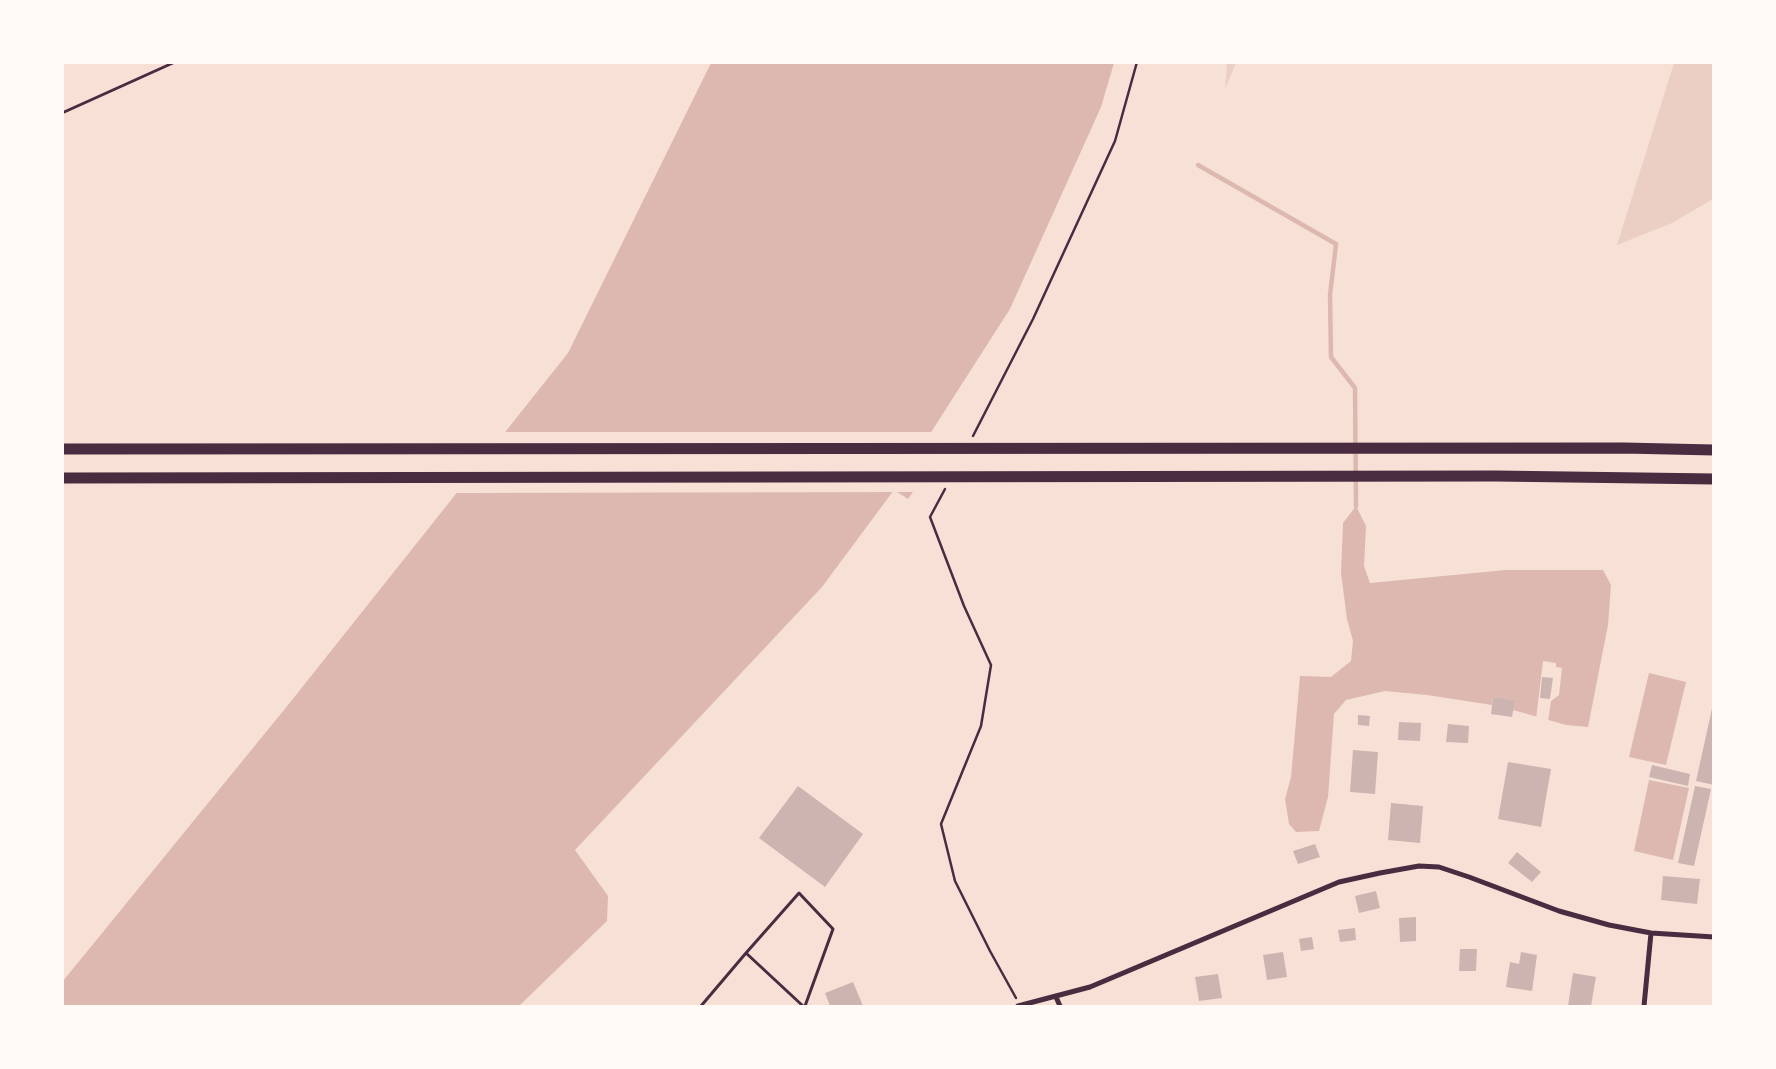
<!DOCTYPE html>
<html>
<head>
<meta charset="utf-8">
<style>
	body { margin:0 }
	#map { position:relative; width:1776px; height:1069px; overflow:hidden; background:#f7e1d7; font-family:Arial,sans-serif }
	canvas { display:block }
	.frame { position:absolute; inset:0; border:64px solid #fffaf5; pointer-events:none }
</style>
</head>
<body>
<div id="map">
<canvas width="1776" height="1069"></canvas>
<div class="frame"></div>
</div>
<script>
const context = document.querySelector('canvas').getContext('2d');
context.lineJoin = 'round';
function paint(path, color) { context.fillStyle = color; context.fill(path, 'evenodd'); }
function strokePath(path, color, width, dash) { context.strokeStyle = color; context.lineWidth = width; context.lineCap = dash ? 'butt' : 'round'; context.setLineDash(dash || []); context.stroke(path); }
paint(new Path2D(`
	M1227 63H1236L1225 89Z
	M1674 63H1713V199L1672 223 1617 245Z`), '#ebcfc5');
paint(new Path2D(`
	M711 63H1114L1101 107 1010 309 910 465 925 475 908 499 894 490 822 587 575 850 608 896 607 921 520 1005 516 1006H63V981L288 705 568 353Z
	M1356 506 1366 526 1364 566 1370 583 1506 570H1603L1611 585 1608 625 1588 727 1566 725 1513 710 1514 700 1493 697 1492 705 1427 695 1385 691 1346 700 1334 714 1328 797 1319 831 1296 832 1289 824 1285 799 1291 777 1300 676 1331 677 1351 661 1353 641 1347 619 1341 573 1343 523Z
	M1649 673 1686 682 1666 765 1629 757Z
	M1649 780 1689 788 1673 860 1634 851Z`), '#dcb8b0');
paint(new Path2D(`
	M502 432H934L913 464 926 473 927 476 916 492 454 493Z
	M1543 661 1556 663V667L1562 668 1559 695 1551 701 1548 722 1536 719Z`), '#f7e1d7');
strokePath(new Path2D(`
	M1198 165 1336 244 1330 295 1331 357 1355 388 1356 506`), '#dcb8b0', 4.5);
paint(new Path2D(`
	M1542 677 1553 678 1550 699 1540 698Z
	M1493 697 1515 700 1512 717 1491 714Z
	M1713 704H1714V785L1696 781Z
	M1358 715 1370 716 1369 726 1358 725Z
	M1399 722 1421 723 1420 741 1398 740Z
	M1448 724 1469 726 1468 743 1446 742Z
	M1353 750 1378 752 1375 794 1350 792Z
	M1508 762 1551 769 1541 827 1498 819Z
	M1652 765 1690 774 1688 786 1649 777Z
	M798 786 863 834 825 887 759 838Z
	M1695 786 1711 789 1694 866 1678 863Z
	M1391 803 1423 806 1420 843 1388 840Z
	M1315 844 1320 857 1298 864 1293 851Z
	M1517 852 1541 872 1532 882 1508 863Z
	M1663 876 1700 879 1697 904 1661 900Z
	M1376 891 1380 908 1359 913 1355 896Z
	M1416 917V941L1400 942 1399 918Z
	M1355 928 1356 940 1340 942 1338 930Z
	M1312 937 1314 949 1301 951 1299 939Z
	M1460 949H1477L1476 971H1459Z
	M1283 952 1287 977 1267 980 1263 955Z
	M1521 952 1537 955 1532 991 1506 987 1510 962 1519 964Z
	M1573 973 1596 977 1591 1006H1568Z
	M1218 974 1222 998 1199 1001 1195 977Z
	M853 982 863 1006H830L825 993Z`), '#ccb4b1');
strokePath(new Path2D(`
	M973 436 1033 319 1115 141 1137 62
	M945 489 930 517 964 606 991 665 981 726 941 824 955 881 990 951 1016 998`), '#4a2c40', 2.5);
strokePath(new Path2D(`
	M62 113 175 62
	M746 953 799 893 833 929 805 1006
	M701 1006 746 953 803 1006`), '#4a2c40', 3);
strokePath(new Path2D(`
	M1056 997 1060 1006
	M1018 1006 1090 987 1339 882 1380 873 1419 866 1439 867 1469 877 1559 911 1609 925 1651 933 1714 937
	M1644 1006 1651 933`), '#4a2c40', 5);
strokePath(new Path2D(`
	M62 449 1624 448 1714 450
	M62 478 1496 476 1714 479`), '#4a2c40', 11);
</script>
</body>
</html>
